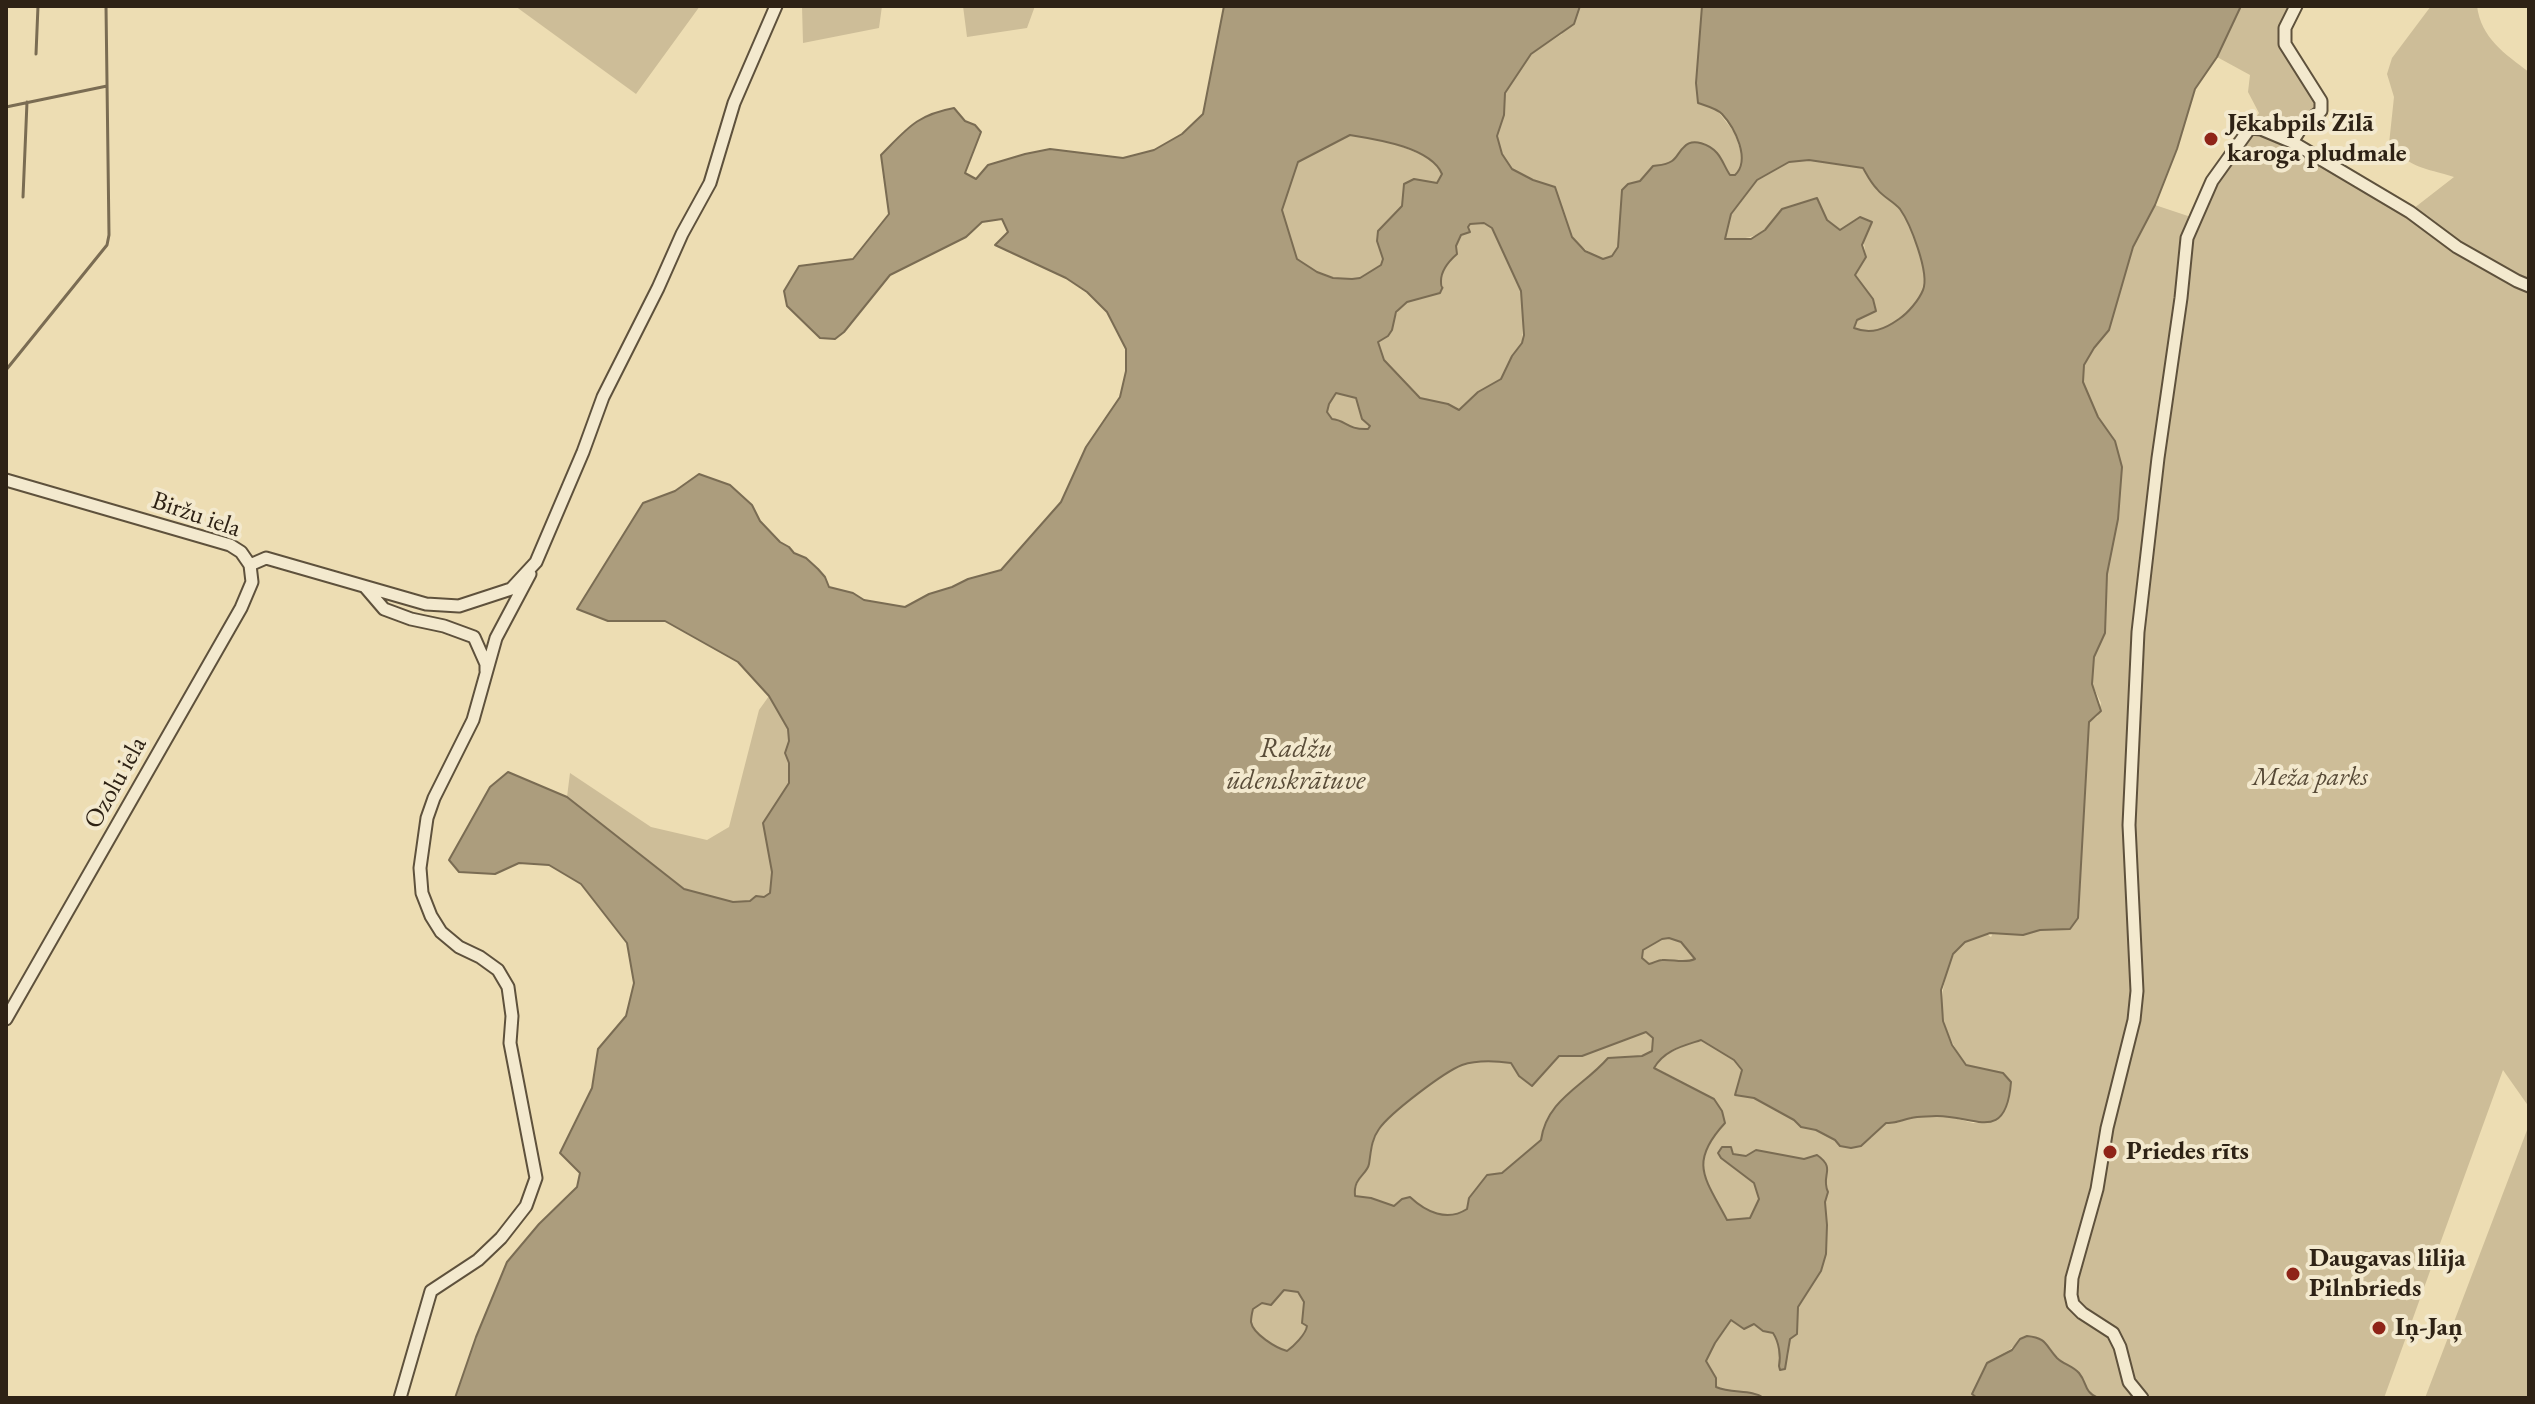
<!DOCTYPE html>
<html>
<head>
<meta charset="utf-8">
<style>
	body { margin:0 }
	#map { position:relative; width:2535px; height:1404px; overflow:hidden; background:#edddb3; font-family:"EB Garamond",serif }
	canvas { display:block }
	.frame { position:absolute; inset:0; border:8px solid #2e2215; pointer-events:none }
</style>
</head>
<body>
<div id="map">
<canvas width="2535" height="1404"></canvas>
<div class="frame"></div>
</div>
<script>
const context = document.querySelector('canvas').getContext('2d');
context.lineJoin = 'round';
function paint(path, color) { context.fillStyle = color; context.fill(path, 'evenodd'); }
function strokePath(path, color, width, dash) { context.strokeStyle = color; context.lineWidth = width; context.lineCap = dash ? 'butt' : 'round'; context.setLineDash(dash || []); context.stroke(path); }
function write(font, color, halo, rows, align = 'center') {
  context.font = font + ' "EB Garamond",serif'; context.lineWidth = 8; context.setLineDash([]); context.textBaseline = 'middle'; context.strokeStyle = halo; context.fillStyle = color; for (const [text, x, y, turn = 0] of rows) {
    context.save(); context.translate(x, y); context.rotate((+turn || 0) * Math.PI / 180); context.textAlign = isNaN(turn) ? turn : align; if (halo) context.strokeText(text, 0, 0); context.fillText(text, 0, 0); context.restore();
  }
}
paint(new Path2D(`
	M515 6H700L636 94Z
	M802 6H882L879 28 803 43Z
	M963 6H1035L1027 28 967 37Z
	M1555 6H1702L1696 83 1734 132 1741 152 1742 174 1626 223 1616 255 1603 259C1565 243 1567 223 1555 187L1533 180 1512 169 1502 154 1497 136 1504 115 1505 93 1531 54 1562 34Z
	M2241 6H2296L2285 44 2321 111 2292 131 2268 120 2373 192 2409 212 2454 177C2423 167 2413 170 2389 144L2394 97 2387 74 2392 58 2431 6H2477C2481 38 2505 54 2529 72V1107L2503 1070 2384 1398H2098L2089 1394 2069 1365 2059 1361 2050 1348 2020 1339C2010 1352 2006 1351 1993 1359 1981 1367 1979 1382 1972 1394L1977 1398H1764C1750 1389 1733 1395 1715 1386L1716 1378 1706 1361 1715 1343 1731 1320 1754 1324 1763 1331 1773 1333 1777 1340 1781 1357 1788 1358 1790 1339 1797 1334 1798 1307 1809 1291 1827 1225 1825 1202 1828 1192 1804 1159 1756 1150 1746 1156 1733 1154 1722 1147 1754 1183 1759 1199 1750 1218 1727 1220C1705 1178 1688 1164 1725 1123L1714 1099 1654 1067C1666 1051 1682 1047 1701 1040L1734 1060 1742 1070 1735 1095 1754 1098 1794 1120 1801 1127 1816 1130 1835 1140 1871 1138 1886 1123 1894 1124 1913 1117 1946 1116 1973 1123 1992 1122C2002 1107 2021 1088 2003 1073L1966 1065C1944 1033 1935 1008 1948 970 1951 960 1954 950 1963 943 1969 939 1979 937 1987 934L1991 937 1993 933 2023 935 2040 930 2070 929 2078 918 2089 722 2098 716 2101 703 2092 684 2094 657 2105 633 2107 574 2118 519 2122 467 2115 441 2098 417 2083 382 2084 365 2094 348 2109 330 2133 247 2155 205 2197 219 2212 181 2259 113 2248 92 2250 75 2217 57Z
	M1350 135 1390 142 1427 157 1439 167 1492 228 1521 291 1524 307 1522 343 1501 379 1478 392 1459 410 1448 404 1420 399 1384 360 1378 340C1404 328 1382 306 1426 295L1387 251 1381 265 1359 278 1352 279 1333 278 1317 272 1297 259 1282 210 1298 162Z
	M1809 160 1863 168C1867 175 1871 183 1877 189 1883 197 1893 201 1900 209 1910 223 1930 273 1923 290 1919 299 1908 313 1899 319 1885 330 1872 334 1854 328L1861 284 1855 275 1866 257 1860 217 1841 230 1827 220 1782 209C1761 235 1759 239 1725 239L1731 214 1757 180 1789 162Z
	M1333 388 1356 398 1370 427 1368 429 1351 428 1338 420 1332 419 1327 412 1328 396Z
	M769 696 788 729 789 741 785 753 789 763V783L763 823 772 872 770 894 764 897 750 901 733 902 684 889 567 797 570 773 651 827 707 840 729 827 759 710Z
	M1669 938 1681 942 1695 959 1689 962 1663 959 1649 964 1642 958 1643 950 1662 939Z
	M1646 1031 1653 1038 1652 1051 1642 1056 1608 1058C1584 1086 1547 1101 1541 1140L1502 1173 1487 1175 1469 1198 1468 1209C1450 1220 1428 1215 1414 1201L1393 1206 1381 1201 1355 1196C1354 1184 1361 1179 1367 1169 1371 1162 1371 1141 1379 1129 1391 1113 1444 1071 1462 1065 1477 1060 1496 1061 1511 1063L1519 1076 1559 1056H1582Z
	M2529 1125V1398H2425Z
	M1283 1290 1298 1292 1304 1302 1302 1322 1307 1325C1306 1334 1295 1346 1287 1351 1276 1348 1253 1334 1251 1322 1251 1318 1252 1313 1253 1309L1262 1303 1271 1305Z`), '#cdbd98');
const water = new Path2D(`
	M1224 6H1580L1574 24 1531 54 1505 93 1504 115 1497 136 1502 154 1512 169 1533 180 1555 187 1572 237 1585 251 1603 259 1612 256 1618 247 1622 190 1628 184 1640 181 1653 166C1660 165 1666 165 1672 161 1677 158 1679 151 1684 147 1693 137 1710 145 1717 153 1723 160 1725 168 1730 175H1735C1751 160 1735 128 1722 114 1716 108 1706 106 1698 103L1696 83 1702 6H2241L2217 57 2195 89 2177 149 2155 205 2133 247 2109 330 2094 348 2084 365 2083 382 2098 417 2115 441 2122 467 2118 519 2107 574 2105 633 2094 657 2092 684 2101 711 2089 722 2078 918 2070 929 2040 930 2023 935 1990 933 1965 942 1953 954 1941 990 1943 1021 1952 1045 1966 1065 2003 1073 2011 1082C2006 1145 1974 1115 1936 1116 1928 1117 1919 1116 1911 1118 1901 1120 1896 1124 1886 1123L1861 1146 1851 1148 1840 1146 1835 1140 1816 1130 1801 1127 1794 1120 1754 1098 1735 1095 1742 1070 1734 1060 1701 1040C1683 1046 1664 1050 1654 1068L1714 1099 1722 1111 1725 1123C1688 1163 1705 1178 1727 1220L1750 1218 1759 1199 1754 1183 1721 1158 1718 1153 1722 1147H1731L1733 1154 1746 1156 1756 1150 1804 1159 1817 1155C1837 1169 1820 1175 1828 1192L1825 1202 1827 1225 1826 1254 1821 1271 1798 1307 1797 1334 1790 1339 1785 1369 1780 1370 1779 1366C1781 1356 1779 1342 1773 1333L1763 1331 1754 1324 1744 1329 1731 1320 1715 1343 1706 1361 1716 1378V1387C1732 1394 1751 1389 1764 1398H455L476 1337 507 1262 539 1224 577 1187 580 1173 560 1153 592 1088 598 1049 626 1016 634 983 627 943 581 884 549 865 519 863 495 874 459 872 449 860 490 787 508 772 567 797 684 889 733 902 750 901 756 896 764 897 770 893 772 872 763 823 789 783V763L785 753 789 741 788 729 769 696 738 662 665 621H608L577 609 643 503 675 491 699 474 730 485 752 505 760 521 780 542 789 547 794 553 806 558 818 569 825 577 829 587 853 593 864 600 905 607 929 594 952 587 968 579 1001 570 1061 502 1086 447 1120 397 1126 371V349L1107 312 1087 292 1066 278 995 245 1008 232 1002 219 982 222 966 237 890 275 844 332 835 339 820 338 787 306 784 291 799 266 853 259 889 214 881 155C907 129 916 115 954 108L965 121 975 125 981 132 965 173 976 179 988 165 1025 154 1050 149 1123 158 1154 150 1182 134 1203 114ZM1350 135C1375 139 1431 147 1442 174L1437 183 1414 179 1404 184 1402 206 1378 231 1377 241 1383 259 1381 265 1360 278 1352 279 1333 278 1317 272 1297 259 1282 210 1298 162ZM1809 160 1863 168C1867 175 1871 183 1877 189 1883 197 1893 201 1900 209 1910 223 1930 273 1923 290 1919 300 1908 313 1899 319 1885 329 1871 335 1854 328L1857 320 1876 311 1873 299 1855 275 1866 257 1862 245 1872 222 1860 217 1840 230 1827 220 1817 198 1782 209 1765 230 1751 239H1725L1731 214 1757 180 1789 162ZM1484 223 1492 228 1521 291 1524 335 1522 343 1512 356 1501 379 1478 392 1459 410 1448 404 1420 398 1384 360 1378 342 1388 336 1392 330 1396 312 1407 302 1440 293C1445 282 1441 293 1441 281 1441 270 1449 261 1457 254L1456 246 1461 235 1470 232 1468 227 1470 224ZM1336 393 1356 398 1362 419 1370 426 1368 429C1347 430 1346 420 1332 419L1327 412 1329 404ZM1669 938 1681 942 1695 959C1684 964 1673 959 1662 960 1658 960 1654 963 1649 964L1642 958 1643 950 1662 939ZM1646 1032 1653 1038 1652 1051 1642 1056 1608 1058C1583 1087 1547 1099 1541 1140L1502 1173 1487 1175 1469 1198 1467 1209C1447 1222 1426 1212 1410 1197L1402 1199 1394 1206 1371 1198 1355 1196C1353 1177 1367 1175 1369 1164 1371 1152 1371 1140 1379 1129 1390 1113 1444 1072 1462 1065 1477 1060 1496 1061 1511 1063L1519 1076 1532 1086 1559 1056H1582ZM1284 1290 1298 1292 1304 1302 1302 1323 1307 1326C1306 1334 1294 1346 1287 1351 1276 1348 1253 1334 1251 1322 1251 1318 1252 1313 1253 1309L1262 1303 1271 1305Z
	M2027 1336C2047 1338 2045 1345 2057 1358 2063 1364 2073 1366 2079 1373 2088 1384 2083 1391 2098 1398H1977L1972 1394 1987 1363 2012 1350 2020 1339Z`);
paint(water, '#ac9d7d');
strokePath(water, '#7a6c53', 2);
strokePath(new Path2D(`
	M36 54 38 6
	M6 107 107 86
	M23 197 27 102
	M6 370 107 245 109 235 106 6`), '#7a6c53', 3);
const street = new Path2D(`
	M2292 142 2303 125 2321 111V101L2285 44V28L2296 6
	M6 480 230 545 241 552 250 565 266 558 426 604 459 606 511 589 536 562 583 452 603 397 658 288 682 234 710 183 734 103 776 6
	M366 588 384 609 411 619 444 626 474 637 486 664V671
	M6 1019 241 608 252 582 250 565
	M400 1398 431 1291 478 1260 501 1238 526 1206 536 1178 510 1043 512 1016 508 987 498 970 480 957 459 947 441 932 431 916 422 893 420 868 427 818 434 798 473 720 496 638 530 574
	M2142 1398 2129 1382 2120 1347 2113 1333 2082 1313 2073 1304 2071 1295 2072 1278 2097 1189 2107 1128 2134 1020 2137 991 2129 825 2138 632 2158 458 2181 298 2187 238 2212 181 2250 128 2261 129 2292 142 2410 212 2457 247 2517 281 2529 286`);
strokePath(street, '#5e513c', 15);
strokePath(street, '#f3e9ce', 11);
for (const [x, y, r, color] of [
	[2211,139,8,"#8f2418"],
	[2110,1152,8,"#8f2418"],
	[2293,1274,8,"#8f2418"],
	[2379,1328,8,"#8f2418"]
]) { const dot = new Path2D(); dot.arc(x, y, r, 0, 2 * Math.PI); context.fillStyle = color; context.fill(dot); strokePath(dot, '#f3e9ce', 3); }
write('bold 26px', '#2e2215', '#f3e9ce', [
	["Jēkabpils Zilā",2227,124],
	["karoga pludmale",2227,154],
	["Priedes rīts",2126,1152],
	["Daugavas lilija",2309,1259],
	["Pilnbrieds",2309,1289],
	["Iņ-Jaņ",2395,1328]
], 'left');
write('26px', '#2e2215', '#f3e9ce', [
	["Biržu iela",196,515,19],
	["Ozolu iela",116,783,-61]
]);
write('italic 26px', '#564936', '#f3e9ce', [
	["Meža parks",2310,778]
]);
write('italic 28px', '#5a4d39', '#f3e9ce', [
	["Radžu",1296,749],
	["ūdenskrātuve",1296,781]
]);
</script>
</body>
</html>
